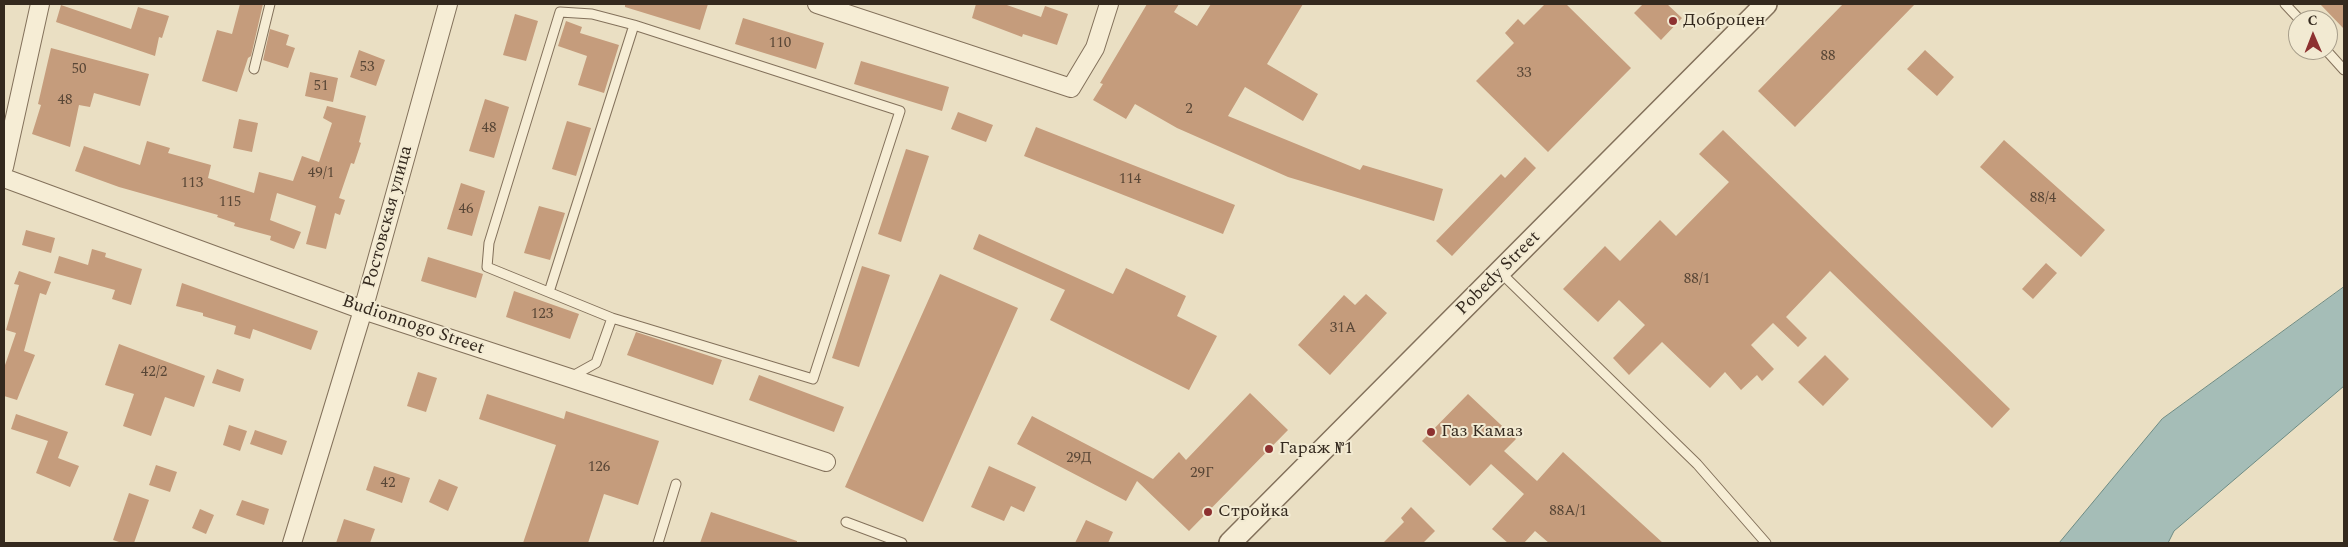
<!DOCTYPE html>
<html>
<head>
<meta charset="utf-8">
<style>
	body { margin:0 }
	#map { position:relative; width:2348px; height:547px; overflow:hidden; background:#eadfc3; font-family:Spectral,serif }
	canvas { display:block }
	.frame { position:absolute; inset:0; border:5px solid #34291e; pointer-events:none }
	.north { position:absolute; left:2288px; top:10px; width:50px; height:50px; box-sizing:border-box; background:#f2ead2; border:1px solid #a69d8a; border-radius:50%; rotate:359deg; font-size:14px; font-weight:700; line-height:20px; text-align:center; color:#34291e }
	.north::after { content:''; display:block; margin:auto; width:18px; height:22px; background:#8d3130; clip-path:polygon(50% 0,100% 100%,50% 72%,0 100%) }
</style>
</head>
<body>
<div id="map">
<canvas width="2348" height="547"></canvas>
<div class="frame"></div>
<div class="north">С</div>
</div>
<script>
const context = document.querySelector('canvas').getContext('2d');
context.lineJoin = 'round';
function paint(path, color) { context.fillStyle = color; context.fill(path, 'evenodd'); }
function strokePath(path, color, width, dash) { context.strokeStyle = color; context.lineWidth = width; context.lineCap = dash ? 'butt' : 'round'; context.setLineDash(dash || []); context.stroke(path); }
function write(font, color, halo, rows, align = 'center') {
  context.font = font + ' Spectral,serif'; context.lineWidth = 4; context.setLineDash([]); context.textBaseline = 'middle'; context.strokeStyle = halo; context.fillStyle = color; for (const [text, x, y, turn = 0] of rows) {
    context.save(); context.translate(x, y); context.rotate((+turn || 0) * Math.PI / 180); context.textAlign = isNaN(turn) ? turn : align; if (halo) context.strokeText(text, 0, 0); context.fillText(text, 0, 0); context.restore();
  }
}
const water = new Path2D(`
	M2344 287V386L2174 531 2168 543H2059L2162 419Z`);
paint(water, '#a5bdb7');
strokePath(water, '#6d8b84', 1);
paint(new Path2D(`
	M240 4H263L251 56 248 58 237 92 202 81 217 30 232 34Z
	M625 4H708L700 30 625 7Z
	M976 4H1004L1041 17 1045 6 1068 14 1057 45 1023 34 1022 37 972 18Z
	M1147 4H1179L1174 12 1197 26 1211 4H1303L1267 64 1318 94 1303 121 1245 87 1228 116 1360 170 1363 165 1443 189 1434 221 1288 177 1177 128 1135 104 1126 119 1093 100 1103 84 1100 83Z
	M1545 4H1566L1631 68 1548 152 1476 81 1514 43 1505 33 1518 19 1524 25Z
	M1643 4H1667L1682 18 1661 40 1634 13Z
	M1843 4H1915L1795 127 1758 91Z
	M2320 4H2344V29Z
	M61 5 131 29 138 7 169 16 162 38 159 37 155 56 56 22Z
	M515 14 538 21 526 61 503 55Z
	M743 18 824 43 816 69 735 44Z
	M566 21 582 27 580 33 619 45 604 93 578 85 587 56 558 46Z
	M270 29 289 35 286 45 295 48 288 68 263 60Z
	M51 48 149 74 140 106 94 93 90 107 79 105 70 147 32 134 41 105 38 104Z
	M359 50 385 60 376 86 350 77Z
	M1925 50 1954 77 1937 96 1907 69Z
	M861 61 949 87 942 111 854 84Z
	M310 72 338 78 333 102 305 96Z
	M485 99 509 107 494 158 469 151Z
	M327 106 366 116 359 142 361 143 354 164 351 163 339 198 345 200 340 215 335 213 326 249 306 244 316 206 277 193 270 220 301 232 294 249 270 240 271 236 234 226 235 223 217 217 218 215 119 187 75 171 84 146 140 165 147 141 170 148 168 153 211 165 208 178 254 193 259 172 293 181 302 156 319 162 332 123 323 118Z
	M958 112 993 125 986 142 951 129Z
	M239 119 258 123 252 152 233 148Z
	M567 121 591 128 576 176 552 169Z
	M1036 127 1235 205 1223 234 1024 156Z
	M1723 130 2010 409 1992 428 1830 271 1786 317 1807 338 1798 347 1773 323 1751 345 1774 369 1762 381 1757 375 1741 390 1725 372 1710 388 1662 342 1629 375 1613 358 1645 325 1619 300 1598 322 1563 289 1605 246 1620 261 1660 220 1676 236 1729 182 1699 154Z
	M2004 140 2105 230 2081 257 1980 167Z
	M906 149 929 156 901 242 878 234Z
	M1525 157 1536 168 1452 256 1436 241 1501 174 1505 178Z
	M461 183 485 191 472 236 447 229Z
	M539 206 565 213 550 260 524 253Z
	M26 230 55 238 51 253 22 245Z
	M979 234 1113 294 1126 268 1186 296 1177 316 1217 336 1189 390 1050 320 1065 290 973 249Z
	M92 249 106 253 105 257 142 269 131 305 112 299 115 290 54 273 59 256 88 265Z
	M428 257 483 274 476 298 421 281Z
	M2046 263 2057 273 2033 299 2022 289Z
	M862 266 890 275 859 367 832 358Z
	M19 271 51 282 46 295 40 293 24 351 35 355 17 400 4 396V368L16 333 6 330 19 285 14 284Z
	M940 274 1018 308 923 522 845 487Z
	M182 283 318 331 311 350 253 329 250 339 234 334 236 326 203 316V313L176 306Z
	M514 291 579 314 570 339 506 317Z
	M1366 294 1387 313 1330 375 1298 345 1344 295 1355 305Z
	M636 332 722 360 713 385 627 355Z
	M119 344 205 376 194 407 165 397 151 436 123 426 134 394 105 385Z
	M1825 355 1849 379 1823 406 1798 382Z
	M217 369 244 379 240 392 212 383Z
	M418 372 437 378 426 412 407 406Z
	M759 375 844 407 834 432 749 400Z
	M1250 393 1288 430 1189 531 1137 481 1126 501 1017 444 1032 416 1153 479 1179 452 1186 460Z
	M487 394 564 419 566 411 659 441 638 505 604 494 588 543H523L556 445 479 419Z
	M1468 394 1516 439 1504 451 1537 481 1563 452 1663 543H1549L1535 531 1524 543H1508L1492 529 1524 494 1491 464 1470 486 1422 441Z
	M16 414 68 432 58 458 79 466 70 487 36 473 48 441 11 429Z
	M229 425 247 431 240 451 223 445Z
	M255 430 287 441 282 455 250 444Z
	M156 465 177 472 170 492 149 485Z
	M374 466 410 478 402 503 366 490Z
	M989 466 1036 487 1024 512 1011 506 1004 521 971 507Z
	M439 479 458 487 448 511 429 502Z
	M129 493 149 500 134 543H122L113 540Z
	M242 500 269 509 264 525 236 515Z
	M1411 507 1435 531 1423 543H1383L1404 522 1401 518Z
	M200 509 214 515 206 534 192 528Z
	M711 512 797 541V543H700Z
	M344 519 375 529 370 543H336Z
	M1086 520 1113 532 1108 543H1075Z`), '#c59c7c');
const service = new Path2D(`
	M2285 4 2300 20
	M560 12 592 14 634 25 900 111 813 379 612 318 487 267 489 243Z
	M2326 50 2344 70
	M254 69 270 4
	M1501 273 1697 464 1766 543
	M549 292 634 25
	M569 378 596 363 612 318
	M846 522 902 543
	M658 543 676 484`);
const minor = new Path2D(`
	M817 4 1071 88 1095 48 1109 4
	M4 167 40 4
	M4 178 363 310 826 462
	M292 543 363 310 448 4`);
const tertiary = new Path2D(`
	M1230 543 1766 4`);
strokePath(service, '#83715b', 11);
strokePath(minor, '#83715b', 20);
strokePath(tertiary, '#83715b', 24);
strokePath(service, '#f6edd5', 9);
strokePath(minor, '#f6edd5', 18);
strokePath(tertiary, '#f6edd5', 21);
for (const [x, y, r, color] of [
	[1673,21,5,"#8d3130"],
	[1431,432,5,"#8d3130"],
	[1269,449,5,"#8d3130"],
	[1208,512,5,"#8d3130"]
]) { const dot = new Path2D(); dot.arc(x, y, r, 0, 2 * Math.PI); context.fillStyle = color; context.fill(dot); strokePath(dot, '#f2ead2', 2); }
write('15px', '#584636', null, [
	["110",780,44],
	["88",1828,57],
	["53",367,68],
	["50",79,70],
	["33",1524,74],
	["51",321,87],
	["48",65,101],
	["2",1189,110],
	["48",489,129],
	["49/1",321,174],
	["114",1130,180],
	["113",192,184],
	["88/4",2043,199],
	["115",230,203],
	["46",466,210],
	["88/1",1697,280],
	["123",542,315],
	["31А",1343,329],
	["42/2",154,373],
	["29Д",1079,459],
	["126",599,468],
	["29Г",1202,474],
	["42",388,484],
	["88А/1",1568,512]
]);
write('18px', '#34291e', '#f2ead2', [
	["Доброцен",1683,21],
	["Газ Камаз",1441,432],
	["Гараж №1",1279,449],
	["Стройка",1218,512]
], 'left');
write('18px', '#34291e', '#f2ead2', [
	["Ростовская улица",389,217,-75],
	["Pobedy Street",1499,274,-45],
	["Budionnogo Street",413,326,19]
]);
</script>
</body>
</html>
